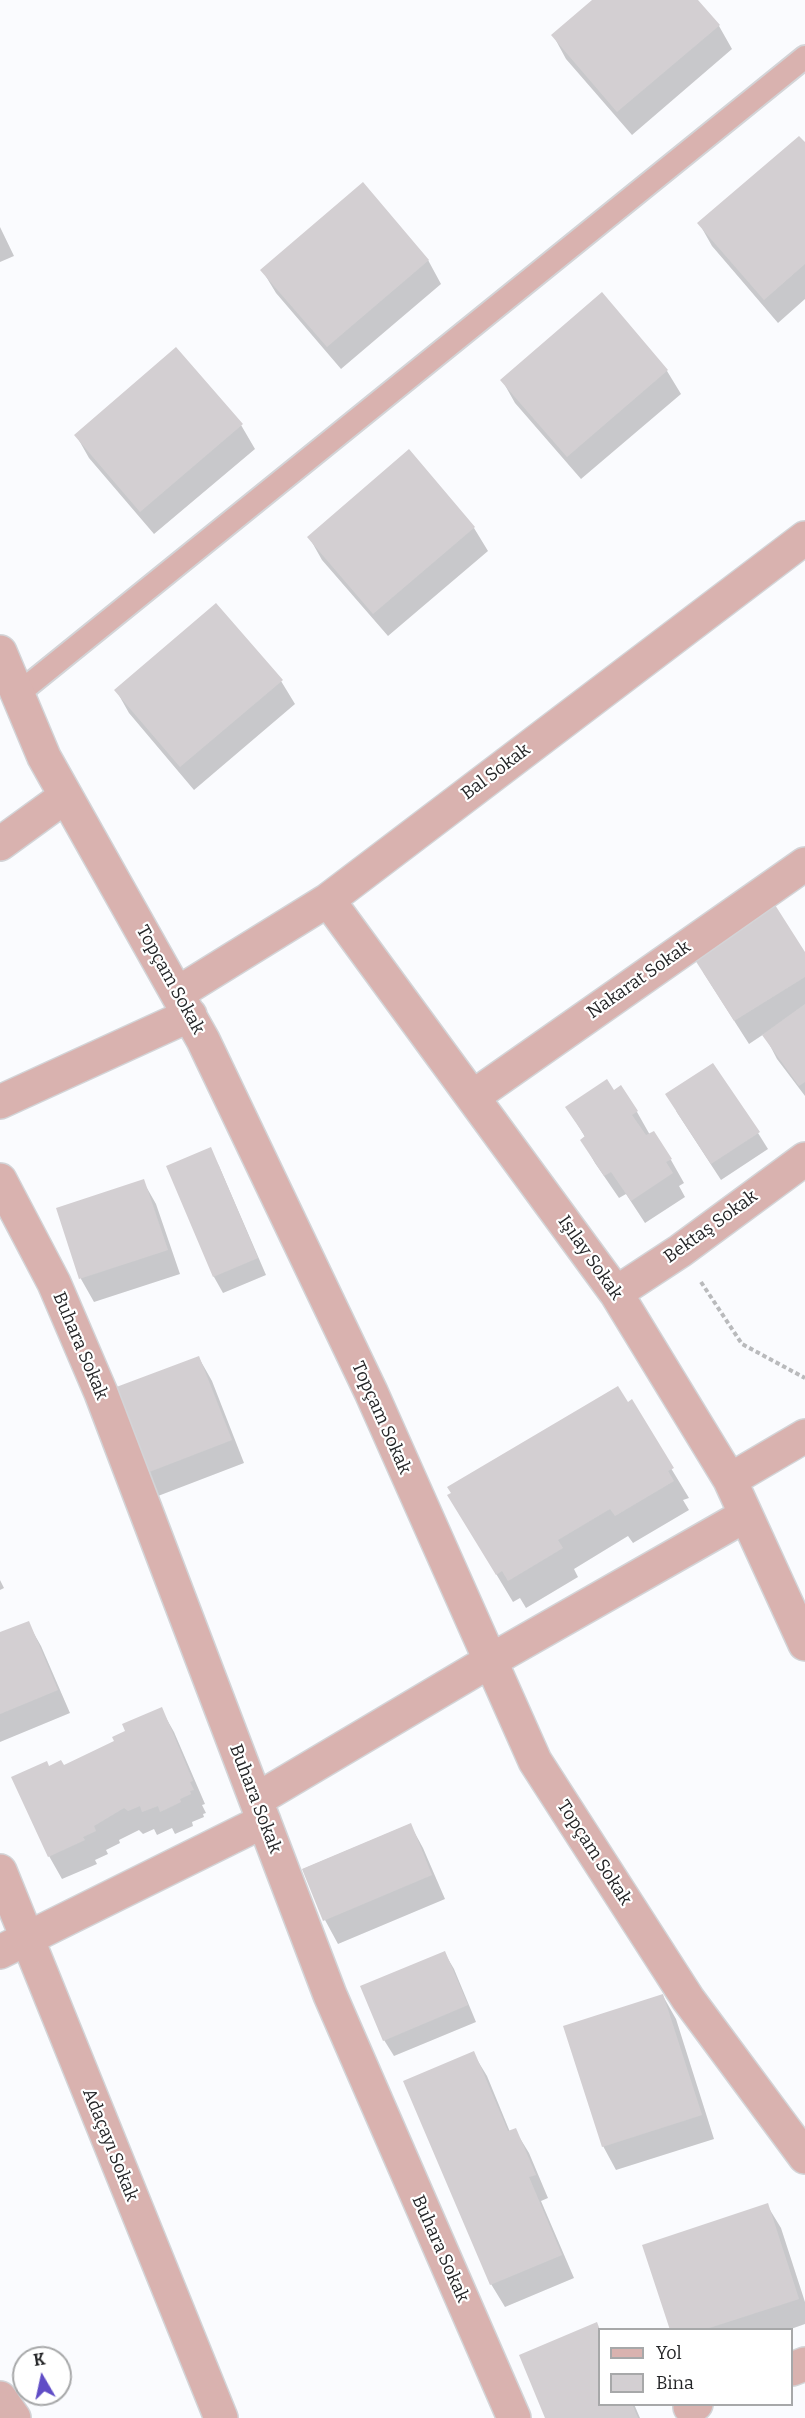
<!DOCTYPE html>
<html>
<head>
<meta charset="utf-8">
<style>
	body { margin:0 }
	#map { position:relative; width:805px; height:2418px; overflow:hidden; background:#fafbfe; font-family:Bitter,serif }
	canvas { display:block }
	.legend { position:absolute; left:598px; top:2328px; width:195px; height:78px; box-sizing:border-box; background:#fff; border:2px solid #a7a8a9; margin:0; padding:8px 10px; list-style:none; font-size:18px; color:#242527 }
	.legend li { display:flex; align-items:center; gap:12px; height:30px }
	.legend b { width:30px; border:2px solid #a7a8a9 }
	.north { position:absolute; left:12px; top:2346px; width:60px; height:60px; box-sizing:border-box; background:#fff; border:2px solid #a7a8a9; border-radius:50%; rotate:351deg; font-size:16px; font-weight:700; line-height:24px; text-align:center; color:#242527 }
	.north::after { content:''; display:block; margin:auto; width:21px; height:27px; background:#604dc6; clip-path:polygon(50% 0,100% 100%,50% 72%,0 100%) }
</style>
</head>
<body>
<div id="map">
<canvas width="805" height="2418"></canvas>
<ul class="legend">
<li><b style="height:8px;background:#d9b2af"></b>Yol</li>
<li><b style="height:16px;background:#d3cfd2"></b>Bina</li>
</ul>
<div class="north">K</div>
</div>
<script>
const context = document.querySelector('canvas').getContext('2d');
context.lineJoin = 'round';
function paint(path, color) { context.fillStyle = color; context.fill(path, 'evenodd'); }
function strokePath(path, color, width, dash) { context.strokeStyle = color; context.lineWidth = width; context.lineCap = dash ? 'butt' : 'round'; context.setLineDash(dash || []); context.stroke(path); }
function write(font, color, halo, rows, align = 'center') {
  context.font = font + ' Bitter,serif'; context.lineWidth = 4.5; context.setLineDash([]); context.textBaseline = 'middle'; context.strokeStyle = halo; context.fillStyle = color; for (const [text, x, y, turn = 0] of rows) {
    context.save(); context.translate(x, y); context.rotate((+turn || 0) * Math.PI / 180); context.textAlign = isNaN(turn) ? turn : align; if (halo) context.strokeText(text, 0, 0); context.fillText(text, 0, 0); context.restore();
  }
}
paint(new Path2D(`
	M594 0H696L719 26 732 49 632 135 566 59 553 35Z
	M805 144V299L778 323 712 246 699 223Z
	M0 227 14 256 0 262Z
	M428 260 441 284 341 369 276 293 262 270Z
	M602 295 667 371 681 394 581 479 515 403 502 380Z
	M241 425 255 449 154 534 89 458 76 435Z
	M474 528 488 551 388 636 322 560 309 537Z
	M281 681 295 704 194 790 129 713 116 690Z
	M805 955V1096L777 1059 764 1034 749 1044 703 972Z
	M614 1093 637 1112 650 1135 671 1160 684 1183 679 1186 685 1197 645 1223 626 1194 619 1198 595 1163 582 1140 585 1137 567 1107Z
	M676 1111 758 1133 768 1149 721 1180Z
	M210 1149 219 1166 266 1275 223 1293 214 1277Z
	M143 1181 156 1204 180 1274 94 1302 81 1279 58 1209Z
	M199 1358 212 1381 244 1463 158 1496 145 1473Z
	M631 1402 689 1498 683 1500 689 1510 633 1543 628 1536 574 1569 578 1577 526 1608 520 1598 513 1602 466 1524Z
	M0 1580 4 1588 0 1590Z
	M28 1623 41 1646 70 1713 0 1742V1634Z
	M161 1709 174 1732 205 1804 202 1805 206 1813 203 1814 204 1817 192 1822 193 1826 175 1834 172 1828 157 1835 154 1829 143 1834 139 1830 119 1840 120 1843 106 1850 108 1854 95 1860 97 1864 62 1879 49 1856V1767L63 1766 116 1742Z
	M410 1824 423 1848 445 1899 338 1944 325 1920 303 1869Z
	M444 1952 454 1969 476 2022 394 2056 384 2040Z
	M663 1996 676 2019 714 2139 616 2170 603 2146Z
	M473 2053 487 2076 510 2132 515 2130 529 2153 548 2198 541 2201 574 2278 505 2307 491 2284Z
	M767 2205 781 2228 805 2302V2324L788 2330H671Z
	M600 2404H634L640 2418H547Z`), '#0003');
paint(new Path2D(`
	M592 0H698L720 25 617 112 551 35Z
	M799 136 805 142V264L764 300 697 223Z
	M363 182 429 260 327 347 260 270Z
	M602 292 668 370 567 457 500 380Z
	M176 347 243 424 140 512 74 435Z
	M409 449 475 527 373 614 307 537Z
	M216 603 283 680 180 767 114 690Z
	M770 897 805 952V977L734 1021 688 949Z
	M805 1004V1082L799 1086 762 1035Z
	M713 1063 760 1132 711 1164 665 1094Z
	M607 1079 614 1090 621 1085 638 1111 632 1115 646 1135 654 1131 672 1159 666 1162 673 1173 631 1201 611 1172 604 1176 580 1140 585 1136 565 1107Z
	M211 1147 258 1258 213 1277 166 1166Z
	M144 1179 168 1250 79 1279 56 1208Z
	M199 1356 232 1440 144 1474 111 1389Z
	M618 1386 628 1402 632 1399 674 1468 668 1471 674 1481 615 1516 610 1509 558 1540 563 1548 508 1581 502 1571 496 1575 447 1495 451 1493 447 1487Z
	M29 1621 58 1690 0 1714V1632Z
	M162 1707 193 1781 190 1782 194 1790 190 1791 191 1794 180 1799 181 1802 160 1812 158 1806 142 1812 140 1806 128 1811 124 1808 94 1826 96 1831 83 1837 85 1840 48 1857 11 1777 47 1761 49 1766 61 1760 64 1765 114 1741 112 1737 125 1731 122 1724Z
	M411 1823 432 1875 323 1921 302 1869Z
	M445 1951 468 2005 383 2041 360 1986Z
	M663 1994 702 2115 602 2147 563 2026Z
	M474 2051 508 2131 516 2128 536 2175 529 2177 562 2255 490 2285 403 2081Z
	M768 2203 799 2299 703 2330H670L642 2245Z
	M597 2322 600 2330V2404H632L638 2418H545L519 2355Z`), '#d3cfd2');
const lane = new Path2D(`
	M19 693 805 57`);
const street = new Path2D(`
	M0 652 44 757 203 1040 371 1392 535 1761 688 1999 805 2157
	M0 844 66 796
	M328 900 616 1293 730 1480 805 1644
	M178 993 328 900 805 538
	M474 1096 805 864
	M0 1102 190 1015
	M0 1180 54 1283 101 1393 330 1995 514 2418
	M616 1293 680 1251 805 1159
	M730 1480 805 1436
	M256 1800 490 1661 746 1515
	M0 1871 221 2418
	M0 1952 264 1821
	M792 2369 805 2364
	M0 2398 14 2418
	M690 2407 696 2404`);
strokePath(lane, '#d3d4d7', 26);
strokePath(street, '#d3d4d7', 36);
strokePath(new Path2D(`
	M701 1282 742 1344 805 1378`), '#b9babc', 4, [4.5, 3]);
strokePath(lane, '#d9b2af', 22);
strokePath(street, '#d9b2af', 33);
write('18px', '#242527', '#fff', [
	["Bal Sokak",496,772,-37],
	["Topçam Sokak",170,980,61],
	["Nakarat Sokak",639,980,-35],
	["Bektaş Sokak",711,1227,-36],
	["Işılay Sokak",590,1258,55],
	["Buhara Sokak",80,1346,67],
	["Topçam Sokak",381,1418,66],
	["Buhara Sokak",255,1799,69],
	["Topçam Sokak",594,1853,57],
	["Adaçayı Sokak",110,2145,68],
	["Buhara Sokak",440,2249,66]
]);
</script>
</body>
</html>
